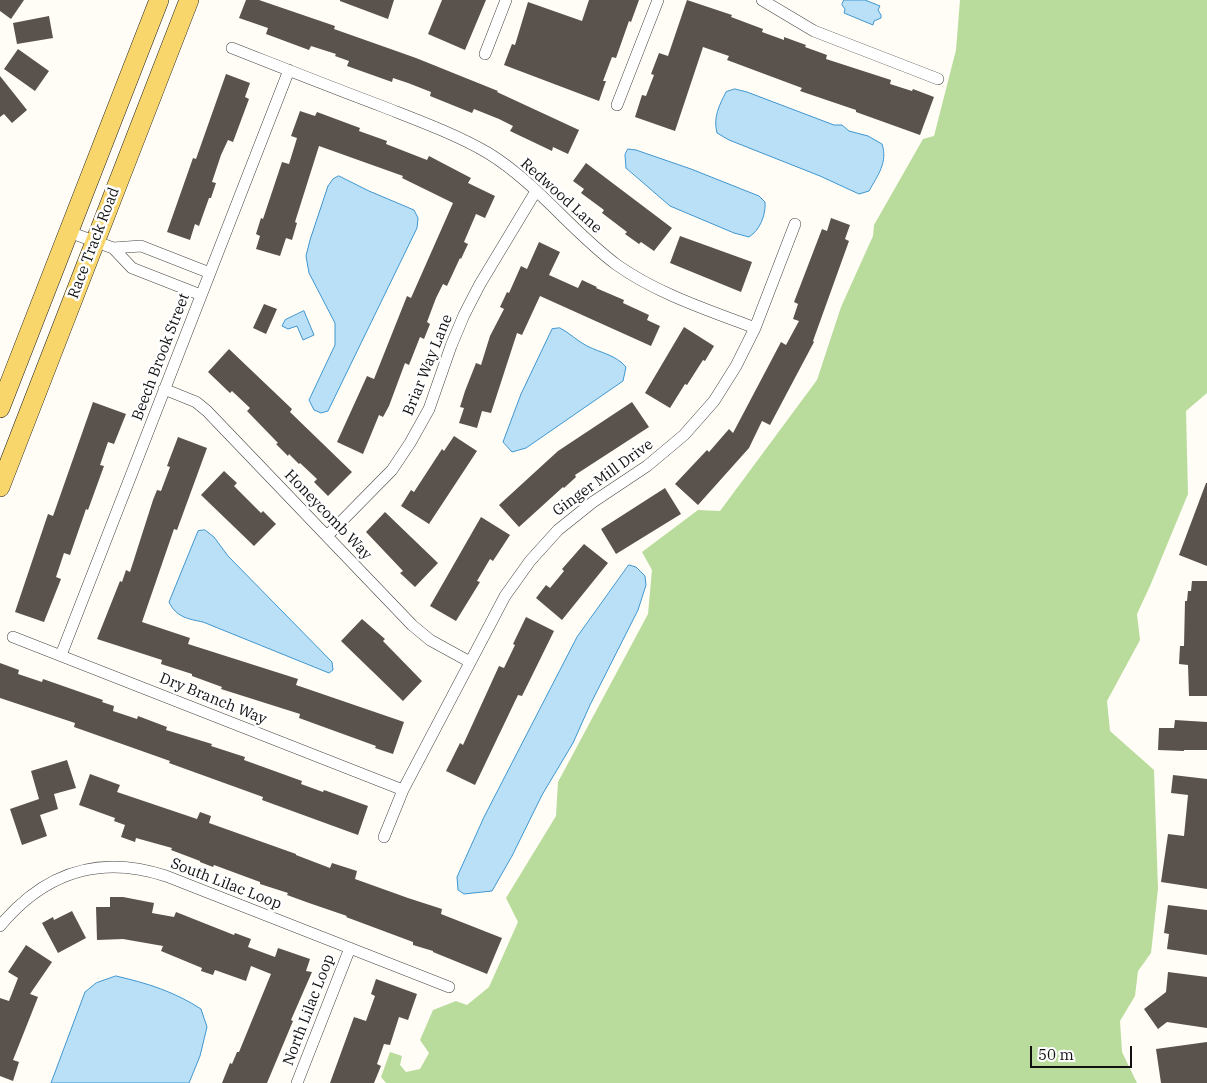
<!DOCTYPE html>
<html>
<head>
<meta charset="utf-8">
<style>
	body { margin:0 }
	#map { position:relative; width:1207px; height:1083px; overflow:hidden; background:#fffdf5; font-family:"IBM Plex Serif",serif }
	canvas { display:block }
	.scale { position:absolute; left:1030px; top:1046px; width:102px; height:22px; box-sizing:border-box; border:2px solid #111; border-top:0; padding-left:6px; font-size:15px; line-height:18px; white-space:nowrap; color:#111; -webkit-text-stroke:4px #fff; paint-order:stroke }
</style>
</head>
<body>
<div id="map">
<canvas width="1207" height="1083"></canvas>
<div class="scale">50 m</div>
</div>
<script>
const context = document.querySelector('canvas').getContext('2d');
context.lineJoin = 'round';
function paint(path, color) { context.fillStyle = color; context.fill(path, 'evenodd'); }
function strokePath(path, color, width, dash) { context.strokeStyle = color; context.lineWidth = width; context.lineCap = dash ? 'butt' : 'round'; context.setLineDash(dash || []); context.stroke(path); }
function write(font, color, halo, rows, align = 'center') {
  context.font = font + ' "IBM Plex Serif",serif'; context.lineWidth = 5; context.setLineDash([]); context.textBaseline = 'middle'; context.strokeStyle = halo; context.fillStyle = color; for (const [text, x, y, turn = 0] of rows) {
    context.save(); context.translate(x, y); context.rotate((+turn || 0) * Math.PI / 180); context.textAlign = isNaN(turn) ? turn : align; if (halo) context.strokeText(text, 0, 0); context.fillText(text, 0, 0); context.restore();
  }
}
paint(new Path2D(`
	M960 0H1207V393L1186 411 1188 494 1150 586 1137 614 1140 640 1107 701 1110 731 1154 770 1158 889 1151 953 1138 971 1135 996 1120 1021 1122 1052 1137 1083H386L381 1077 390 1052 402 1056 400 1065 406 1072 420 1069 429 1053 420 1040 433 1010 456 1001 467 1005 489 987 518 922 506 898 556 816 558 782 648 614 652 570 642 552 698 510 720 511 817 380 841 307 873 236 874 225 923 139 934 136 956 50Z`), '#b9dc9c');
const water = new Path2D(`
	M844 0H865L880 6 878 10 881 15V18L874 21 873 25 844 13 845 9 842 5Z
	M735 89 747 92 834 125H842L849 131 868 136 882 144C888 162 878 175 869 191L859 194 820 176 729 140 717 133C713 117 719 106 726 92Z
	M628 149 636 150 691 169 759 196 765 202C766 215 760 230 749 237L734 233 670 206 626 168 625 155Z
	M339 176 369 191 414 210 418 218 417 228 328 411 321 413 314 410 309 400 335 345V323L309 273 306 256 310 240 328 186 333 179Z
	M304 311 314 335 303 340 297 326 288 329 282 326 285 320Z
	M560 328C570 333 577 341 587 346 601 353 616 355 626 367L623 381 526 448 512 452 503 442 521 394 552 329Z
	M205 530 214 537 228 556 332 662 333 670 329 673 203 622C188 619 176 617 169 602L198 531Z
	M629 565 636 567 645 576 646 585 638 610 590 705 573 743 542 795 512 856 492 891 464 894 458 890 457 877 484 817 577 637Z
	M116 976C147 983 175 992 201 1009L207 1027 200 1056 189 1083H51L85 992 96 983Z`);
paint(water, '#b9e0f7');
strokePath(water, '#3f96cf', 1);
paint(new Path2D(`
	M0 0H24L11 19 0 11Z
	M246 0H259L335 26 334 29 416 58 498 91 497 92 579 130 568 154 553 147 552 151 510 131 513 126 499 119 474 109 472 113 430 96 431 92 408 83 393 78 392 82 347 66 349 61 335 56 336 54 311 46 309 50 266 34 268 28 239 18Z
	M340 0H394L388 19 340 1Z
	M442 0H486L465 50 428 34Z
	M589 0H639L631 22 629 21 616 58 612 57 603 81H606L599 101 504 65 512 44 515 45 528 2 582 21Z
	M687 0 732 15 731 17 763 29 762 32 784 40V37L806 45 805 47 827 55 826 59 891 80 890 84 912 91 913 89 934 97 920 135 856 112V110L800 91 802 88 727 60 729 56 703 47 675 131 635 117 642 95 646 96 654 75 651 74 659 53 668 56Z
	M49 16 53 38 17 44 13 23Z
	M18 49 49 71 35 91 4 69Z
	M226 74 250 83 245 97 249 99 233 142 228 140 221 155 212 182 216 183 211 198H209L199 226 195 224 190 240 167 232 193 158 196 159Z
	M0 76 27 110 12 123 4 114 0 117Z
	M300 111 315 116 317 112 360 128 359 131 387 141 386 144 427 160 429 156 471 178 468 183 495 196 485 218 476 214 464 242 468 244 461 259 460 258 447 286 443 284 436 298 427 322 430 324 424 339 420 337 409 365 405 363 389 406 383 417 379 415 363 454 337 442 367 376 374 379 407 296 411 298 453 203 402 178 403 176 319 146 295 222 297 223 292 240 286 238 280 256 256 249 260 236 256 234 261 218 263 219 282 162 289 164 297 138 291 136Z
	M586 163 672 228 654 251 641 242 639 244 625 234 627 232 602 213 604 210 581 193 584 189 573 181Z
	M831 218 850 225 845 239 849 241 813 341 814 342 770 425 762 421 749 448 698 505 675 484 707 450 709 452 729 429 733 433 781 342 786 345 799 321 793 319 798 304 794 302 822 229 827 231Z
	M680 236 752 262 741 292 670 263Z
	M539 242 560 252 549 275 578 288 582 280 597 287 596 288 624 300 623 303 649 315 647 320 660 326 651 346 540 296 522 335 517 333 491 413 482 411 477 428 459 423 464 408 460 407 465 391 476 363 481 365 490 336 504 309 500 307 507 292 509 293 521 266 527 269Z
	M264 304 277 309 266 334 253 328Z
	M684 327 714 346 705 361 703 360 687 385 685 384 670 408 645 393Z
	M229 349 292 409 290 412 352 472 328 496 314 482 317 479 300 463 299 464 289 454 288 456 276 444 278 443 247 411 250 408 232 391 230 393 208 372Z
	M93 402 126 414 114 444 108 442 100 465 104 466 88 510 86 509 70 555 64 553 56 577 61 579 44 622 15 612 48 514 53 516Z
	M632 402 649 427 575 475 576 477 564 488 563 487 519 527 499 505 558 451Z
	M454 436 477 451 429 524 401 506 411 490 414 492 442 449 444 451Z
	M178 437 207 448 177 530 174 529 142 622 190 638 188 644 298 679 296 685 404 722 393 754 375 748 376 746 299 718 300 714 221 689 222 687 192 676V674L161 664 162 660 97 639 120 581 122 582 126 570 130 572 153 500 157 490 161 491 170 467 167 466Z
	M224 471 237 483 234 486 261 513 263 511 276 524 254 546 201 495Z
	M1206 483H1207V566L1179 555Z
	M665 488 681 514 616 554 601 529Z
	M385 512 438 563 415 587 400 573 403 571 366 532Z
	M481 517 510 535 493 561 490 559 477 581 480 582 456 621 430 606Z
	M584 544 608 563 562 620 536 598 546 585 550 588 564 571 562 569Z
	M1192 581H1207V696H1189L1188 665 1179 664 1180 646H1184L1185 601H1187L1188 591H1191Z
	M526 617 554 631 522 696 518 695 475 785 446 771 460 743 463 745 499 666 504 668 515 645 513 644Z
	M362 619 385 639 383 641 422 681 403 701 341 641Z
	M0 663 19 670 18 674 42 682 43 679 103 700 102 702 114 706 113 711 137 719 138 716 167 727 166 730 212 744 211 746 245 757 244 760 302 781 301 784 323 792 324 790 368 806 358 835 262 800 263 797 169 763 170 761 74 727 75 723 0 698Z
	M1175 720 1207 722V750H1184V751L1158 750 1159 728H1174Z
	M67 760 76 788 54 794 58 809 40 815 47 836 22 845 10 809 39 799 31 771Z
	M90 774 120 785 117 792 197 819 200 812 211 816 209 823 296 854V855L330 868 332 863 357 871 355 879 408 898 442 909 441 914 502 938 487 974 433 952V951L413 945V942L346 917 347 916 309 903 287 895 288 893 260 884V882L214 865 213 867 200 862V861L171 850 172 848 136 838 135 842 121 837 125 825 114 821 115 818 79 805Z
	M1173 775 1207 779V889L1161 882 1168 834 1184 836 1188 795 1171 793Z
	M110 897H123L154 903 152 913 174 917 176 912 234 935 235 933 251 939 248 947 275 957 278 948 310 959 306 971 312 972 291 1020 293 1021 267 1083H222L230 1063 232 1064 237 1052H239L271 974 251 966 246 981 215 970 213 975 201 971 202 968 161 951 163 946 123 939 97 940 96 907H110Z
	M1168 905 1207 910V955L1167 949 1169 934 1164 933Z
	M72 911 86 938 58 953 42 923 53 917 54 920Z
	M26 945 52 962 30 994 38 997 13 1060 19 1062 13 1081 0 1076V998L9 1001 18 978 8 972Z
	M1168 972 1207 977V1028L1167 1022 1158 1029 1144 1009 1166 992Z
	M376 979 417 994 408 1020 399 1017 390 1045 384 1044 377 1064 381 1066 374 1083H330L354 1017 366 1021 375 996 371 994Z
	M1207 1042V1083H1161L1156 1049Z`), '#5a524d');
const street = new Path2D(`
	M762 0 814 31 938 79
	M232 48C283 68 333 88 384 107 417 120 458 135 488 153 537 183 571 231 617 265 658 294 708 310 755 328
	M485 54 506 0
	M617 105 658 0
	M69 232 113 248 141 246 210 273
	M113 248 132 268 201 295
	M164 389 196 402 207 411 412 625 430 640 470 662
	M327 536 392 470 410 443 429 409 451 346 464 315 480 284 536 191
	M13 637 403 790
	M61 655 289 70
	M384 837 403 790 505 596 530 561 558 530 593 502 647 466 684 435 714 401 736 366 755 328 795 224
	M0 926C44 873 99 854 166 876L449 987
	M297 1083 350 948`);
const primary = new Path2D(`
	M0 408 159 0
	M0 487 189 0`);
strokePath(street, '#444', 12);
strokePath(primary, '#222', 20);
strokePath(street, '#fff', 11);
strokePath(primary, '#f9d66b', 19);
write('15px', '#111', '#fff', [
	["Redwood Lane",561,196,42],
	["Race Track Road",94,243,-69],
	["Beech Brook Street",161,357,-69],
	["Briar Way Lane",428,365,-68],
	["Ginger Mill Drive",603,478,-36],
	["Honeycomb Way",328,515,46],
	["Dry Branch Way",213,699,22],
	["South Lilac Loop",226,884,21],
	["North Lilac Loop",309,1010,-69]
]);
</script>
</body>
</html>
